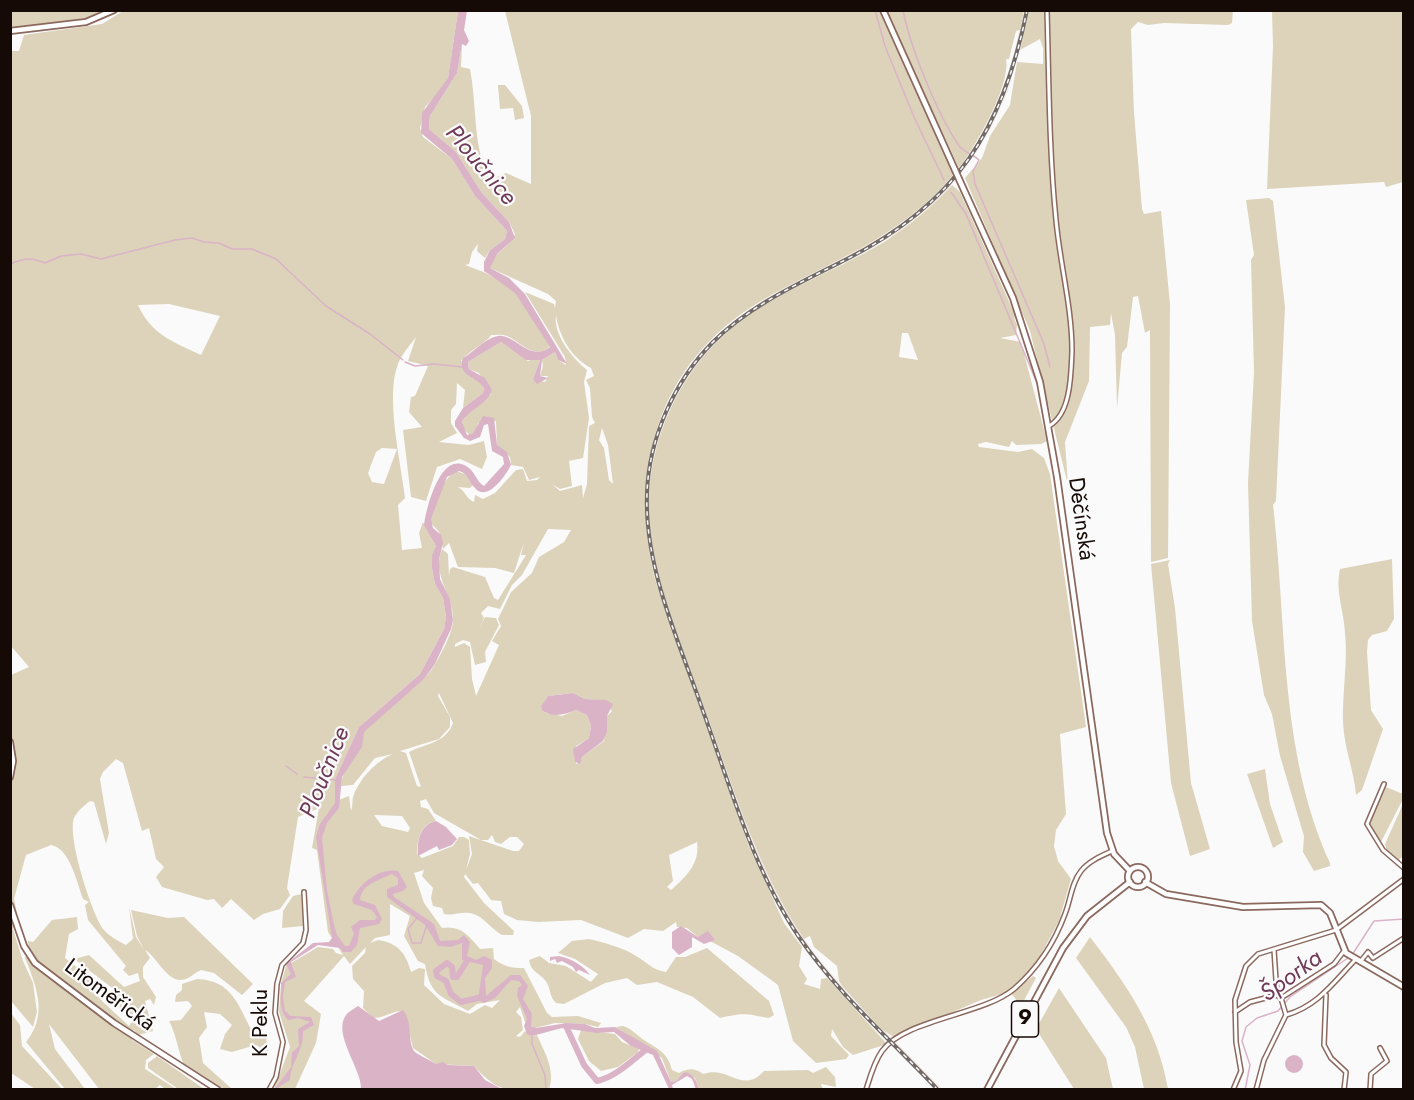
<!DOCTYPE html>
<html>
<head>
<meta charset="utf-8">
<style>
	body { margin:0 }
	#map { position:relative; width:1414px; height:1100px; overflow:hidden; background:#fafafa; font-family:Jost,sans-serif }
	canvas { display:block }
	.frame { position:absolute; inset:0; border:12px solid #160a06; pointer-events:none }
</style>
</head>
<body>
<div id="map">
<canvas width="1414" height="1100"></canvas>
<div class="frame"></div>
</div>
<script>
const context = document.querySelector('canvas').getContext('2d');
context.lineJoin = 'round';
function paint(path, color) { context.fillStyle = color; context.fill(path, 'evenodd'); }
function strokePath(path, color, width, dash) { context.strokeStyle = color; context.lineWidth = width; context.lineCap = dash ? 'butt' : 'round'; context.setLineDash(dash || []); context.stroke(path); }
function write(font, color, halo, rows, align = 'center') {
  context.font = font + ' Jost,sans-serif'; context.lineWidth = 4.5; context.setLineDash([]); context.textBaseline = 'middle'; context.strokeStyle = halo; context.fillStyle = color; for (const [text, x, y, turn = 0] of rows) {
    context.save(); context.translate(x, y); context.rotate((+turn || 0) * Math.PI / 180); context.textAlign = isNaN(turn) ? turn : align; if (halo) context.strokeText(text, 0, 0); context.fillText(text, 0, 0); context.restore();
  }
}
paint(new Path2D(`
	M1024 11H1029L1008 91 991 128 967 166 936 202 899 232 761 307 714 345 690 374 669 411 656 451 650 490V520L662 585 753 842 794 924 815 954 850 996 942 1089H935L834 987 799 942 763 879 741 825 657 586 645 532 644 490 651 449 665 409 686 372 711 341 758 303 896 228 933 199 959 168 981 136 998 102 1012 61Z`), '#f4eae7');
paint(new Path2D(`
	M10 11H110L100 16 11 29Z
	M123 11H458L448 78 437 95 425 107 420 128 423 137 452 159 475 196 507 231 505 239 490 250 485 258 477 251 478 244 472 252 469 264 465 265 486 273 515 292 550 346C536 362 518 340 507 336 502 334 496 335 491 335 488 342 468 351 461 361L484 387 483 393 463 408 465 390 457 383 456 404 451 410V423L457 433 439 442 469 445 484 441 487 457 482 469 460 459 437 467 426 501 411 497 403 430 422 427 409 412 411 397 415 396 428 366 408 361 416 337C410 345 402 354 398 364 385 396 401 463 405 498L398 505 402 550 422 548 419 533 423 522 436 546 432 569 435 584 443 598 446 617 444 629 420 674 359 727 335 779 336 801 349 796 351 811C353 806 352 802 353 797 359 779 376 761 393 754L375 758 353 785 341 786C341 773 351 764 356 753 360 745 360 735 366 728 386 704 417 692 434 666 441 654 453 633 453 619 453 594 431 574 442 549L448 554 449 576 450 569 453 567 485 577 494 598 498 600 526 555H521L524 542 514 573 495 568 458 567 449 543 443 549 439 532 431 523C429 509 443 478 456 471L467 475 473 485 470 488 458 487C465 490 466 499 474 502L475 495 483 499 495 493 516 470 523 469 527 481 537 480 540 477 529 480 523 467 511 465 510 457 497 445 496 421 478 423 476 431 470 435 464 430 462 422 468 413 491 394 479 373 469 369 468 362 501 342 528 361 537 358 540 360 533 379 545 382 548 376H540L543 366 542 360 555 352 558 360 566 365 565 357 525 292 554 304 555 308 556 301 548 294 490 268C491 253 510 248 515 234L509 222 482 193 456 152 429 129 430 116 457 73 462 44 461 67 470 69 471 75C477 111 473 148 490 180L506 173 531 184V116L505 11H879L953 175C903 237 828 262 761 301 656 363 627 474 657 586L748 844 784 923 802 947 799 966 807 979 804 984 820 989 821 979 827 978 887 1044 853 1055 843 1047 832 1029 831 1036 849 1055 846 1059 816 1063 793 1041 778 985 738 956 710 941 712 940 698 937 687 928 677 927 676 922 663 931 644 929 628 938 581 920 538 922 517 920 504 914 501 901 491 900 478 883 473 884 465 874 464 877 484 903 514 931 513 935H502C491 929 482 914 469 913 460 912 453 916 444 914L442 908 433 906 431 898 433 888 422 876 424 870 414 873 424 903 442 928C461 925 468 935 480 949L493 948 494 959C505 967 511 968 524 968L547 1013 552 1017 578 1016 601 1023 598 1027 585 1024 555 1023 535 1028 525 1022 520 1007 516 1012 521 1017 523 1030 516 1036 520 1037 525 1031 532 1036 537 1035C544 1051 556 1071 549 1089 510 1089 502 1097 474 1066L436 1064 413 1048 404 1011C393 1010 385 1018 373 1018L363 1008 364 991 353 979 352 966 365 953 366 947 350 964 344 956 304 1001 321 1014 316 1043 295 1089H274L290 1047 279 1012 281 984 286 966 318 947 333 949 336 953 343 955 328 932 317 850 312 848 319 808 298 817 287 888 290 895 280 909 263 914 254 920 231 899 222 908 214 899 207 900 162 887 156 877 164 867 156 859 149 828 142 831 123 763 116 759 103 772 100 779 109 833 106 844 94 802 90 801C85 805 77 811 74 818 67 838 92 913 103 929 109 936 118 941 126 945L133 939 129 907 136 937 144 950 137 936 131 910 168 918 184 917 253 984 242 995 214 973 201 970C196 972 192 976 188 978 169 988 158 957 145 950L150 958 143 967V977L156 997 154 1005 150 999 145 1001 153 1031 138 1035 134 1030 130 1032 132 1040 154 1054 146 1060 145 1069 176 1089H165L160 1085 155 1089H99L49 1024 55 1049 85 1089H65L26 1042C48 1015 37 988 25 958L29 950 28 941 33 942 52 920 77 917 78 929 69 934 65 958 95 981 102 1001 129 1026 133 1020 132 1014 120 1012 119 993 74 959 89 955 124 987 140 981 138 973 129 976 123 970 126 966 88 920 85 905 89 902 83 899C77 883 70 848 51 845L26 855 14 899 17 913 13 929 23 961 33 983 37 1012 33 1027 11 1001V675L29 667 11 646 10 51H19L24 35 102 24ZM169 304 220 316 201 355C173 342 151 334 138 305ZM556 315C559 337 572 358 591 368L594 376 586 380 590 388 592 417 595 423 589 426 587 484 583 498 582 485 560 491 552 484 560 489 572 486 569 461 583 458 589 418 584 382 587 370C572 358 553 334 556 315ZM602 428 608 445 613 484 609 480 604 448 599 440ZM382 448 397 449 384 484 372 482 368 473 376 452ZM548 529 571 530 564 542 539 557 532 573 511 592 498 619 501 626 492 641 499 645 476 696 472 679 470 647 464 643 455 647V644L463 640 470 642 475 665 486 662 485 652 499 625 496 618 485 617 479 629 484 618 481 613 488 606 500 609 512 585 522 575ZM439 693 453 723C445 744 426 743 409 752L421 787 417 786 406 753 400 751 439 739 450 727V717L438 696ZM573 693 585 699 602 700 612 711 607 716 604 741 582 757 580 765 576 763V746L589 738 591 726 587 715 576 710 562 716 546 713 541 706 548 696ZM426 799 434 813 481 840H488L492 835 495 842 501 844 510 837H517L524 844 519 851H513L469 836 472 854 466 870 470 854 469 840 464 837H459L453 846 422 858 417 854C417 841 420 824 436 821L428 809 421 807 420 801ZM374 815 402 816 410 828 408 832 382 826ZM697 842C700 863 687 876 671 890L667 887 673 881 669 855ZM390 904 410 916 404 936 418 961 425 964C430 996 441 996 468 1011L477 1004 500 1000 492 1008 485 1005 470 1014 444 1004 424 985 425 969 419 968 411 972C406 954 399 943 378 940L370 943 375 938 390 935Z
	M886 11H1024L1020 30 1016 31 1009 59H1006C1011 85 976 146 959 168Z
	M1029 11H1233L1232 23 1228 25 1164 23 1148 25 1138 22 1131 29 1134 113 1142 209 1144 214 1161 211 1170 304 1168 558 1151 562 1150 330 1145 333 1138 296 1133 297 1127 347 1122 353 1117 408 1115 335 1111 313 1110 325 1090 327 1089 381 1065 442 1068 485 1030 331 965 178 982 158 990 136 1010 105 1017 62 1043 64V48L1040 39 1020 50Z
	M1272 11H1403V182L1386 187 1384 182 1267 189 1273 46Z
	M498 85H505L522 106 524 118 515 120 513 108 500 109Z
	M952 185 960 192 1016 317 1014 318 1017 325 1016 335 1000 338 1021 342 1047 441 1041 444 1016 445 1012 441 1009 447 986 442 978 444 979 447 1018 452 1032 449 1044 458 1050 474 1086 727 1060 734 1066 814 1056 830 1054 846 1058 861 1071 879 1059 921 1032 971 1005 993 981 1000 894 1037 881 1029 842 986 839 981 837 966 814 947 810 936 804 939C760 873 737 799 711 726 689 664 659 600 651 534 641 462 670 385 723 336 769 293 831 274 884 242 909 226 932 207 952 185ZM902 333H908L918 360 899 357Z
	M1269 198 1273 201 1285 307 1276 501 1273 505C1287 625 1279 751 1330 863V866L1314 871 1303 852 1304 836 1280 756 1272 714 1264 695 1252 621 1248 483 1254 372 1251 260 1254 255 1246 200Z
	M1392 559 1394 619 1387 631 1372 635 1368 640 1367 652 1371 710 1383 729 1362 790 1356 795C1354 770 1344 748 1343 722 1342 693 1348 662 1345 633 1344 610 1335 592 1340 569Z
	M1170 560 1168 564 1175 608 1191 783 1210 849 1190 856 1171 783 1151 564Z
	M1265 769 1270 804 1283 842 1273 848 1247 774Z
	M1386 787 1403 794V799L1380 844 1370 826V820Z
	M1403 804V856L1399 860 1387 851 1385 844Z
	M301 894 303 926 282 928 283 911 293 896Z
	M1090 937C1126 984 1158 1029 1168 1089H1144L1135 1047 1126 1027 1076 958Z
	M589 939C605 943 622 947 636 956 647 962 652 970 666 972L676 957H685L707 948 769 1001 774 1015 769 1018C746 1014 745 1012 720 1018L693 997 657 982 637 985 627 978 605 983 564 1004 556 1003C549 997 551 987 545 980 538 972 531 972 529 960L540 956 549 963 566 966 591 982 598 974 575 959 558 953 572 941Z
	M1033 976 1036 978 1021 1006 1011 993Z
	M197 979C232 980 238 1005 253 1033L266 1037 268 1052 256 1045 232 1052 220 1049 225 1034 232 1025 220 1014 204 1012 207 1027 199 1038 203 1063 232 1089C218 1089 195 1078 185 1066 180 1059 176 1033 169 1021L181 1020 192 1006 188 1001 175 1002 176 995 182 990V984Z
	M1059 988 1106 1058 1113 1089H1074L1036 1029Z
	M10 1012 20 1025 22 1046 62 1089H35L11 1073Z
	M623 1026C634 1030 637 1036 647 1042 660 1050 668 1054 672 1070L679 1073C688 1068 695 1068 703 1074 729 1065 742 1095 764 1071L808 1070 813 1073 826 1067 835 1077 836 1087 821 1084 823 1089H699L695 1078 684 1072 676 1081 671 1082 662 1058 616 1027Z
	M581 1030 615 1034 622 1042 639 1049 638 1052 618 1067 601 1071 589 1061 578 1039Z
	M157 1056 204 1089H178L148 1068V1063Z`), '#dcd3ba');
paint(new Path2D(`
	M458 11H467L464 30 469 41 466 46 462 44 457 73 430 116 429 129 456 152 482 193 509 222 515 238 497 254 490 268 509 278 525 294 567 364 558 360 555 352 542 360 540 376 548 378 537 384 533 379 540 360H526L501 342 468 362 469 369 485 378 492 390C487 405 469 409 462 422L467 435 473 433 483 416 494 418 497 445 507 452 511 465C506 475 487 503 475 488 468 481 469 474 459 471L447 477 431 519 433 528 441 535 443 543 439 559 440 579 450 599 453 620 451 629 435 664 424 679 364 732 362 747 342 777 339 808 327 823 322 838 327 890 334 925 337 935 345 946H349L354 934 351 927 360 920H375L377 917 372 910 354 904 352 900C358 884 380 867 398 871L407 887 403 891 393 894 394 897 434 924 440 941 458 940 464 935 470 942 467 956 476 960 484 956 492 960V968L485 978 486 996 511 975H520L528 986 523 999 532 1014 531 1026 536 1028 567 1023 585 1024 595 1028 615 1027 657 1051 671 1082 676 1081 684 1072C694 1073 696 1081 699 1089H696L692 1079 687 1076 672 1085 673 1089H669L653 1055 631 1046 614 1032 597 1033 562 1028 532 1036 527 1034 524 1026 527 1019 517 996 518 988 522 985 519 981 511 980 495 998 484 1003 478 1000 483 965 462 960V943L450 947 438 946 425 925 387 897V889L398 885V878L392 874C380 880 361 884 360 900L375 905 382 919 379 924 360 928 357 945 351 952H343L340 948 318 945 291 962 296 977 285 982 283 997 285 1011 291 1016 311 1017 314 1025 303 1031C304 1051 290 1063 290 1080L274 1090 291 1067 292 1053 299 1046 298 1029 310 1022 298 1018 288 1020C277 1007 282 997 281 983L291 974 286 964 313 943 329 942 332 938 316 837 320 824 335 803V779L359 727 420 674 444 629 446 617 443 598 435 584 432 569V556L436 546 424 525C426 509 441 446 469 468 475 473 477 482 484 486L504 464 503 457 492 451 488 424 484 425 480 437 470 441 464 438 455 426V421L463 408 483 393 484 388C477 376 456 376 463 358 474 352 485 338 498 336 514 333 530 363 550 347L515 293 484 271V262L490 250 505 239 507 231 475 196 452 159 421 133 422 113 448 78Z
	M573 693 585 699 606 700 613 704 607 716V732L603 741 582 757 580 765 575 761 573 749 589 738 591 726 587 715 576 710C564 715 552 718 542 710L541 706 548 696Z
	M436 821 446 827 457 839 452 845 439 850 437 846 418 856C417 842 419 825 436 821Z
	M681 926 698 937 708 931 715 940 704 944 692 937V947L679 955 672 948V932Z
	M559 956C572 959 583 965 590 975L579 970 576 972 573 967 562 961 557 963 555 959 550 961V957Z
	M358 1006 379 1021 403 1010C413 1021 407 1044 415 1052 420 1056 430 1060 436 1064L442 1062 448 1065 474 1066 485 1080 502 1089H361C362 1069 332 1034 346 1015 349 1011 354 1009 358 1006Z
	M1285 1064a9 9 0 1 1 18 0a9 9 0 1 1-18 0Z`), '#dab3c7');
strokePath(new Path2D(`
	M875 10 885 46 914 117 944 180
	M903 10C910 47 938 116 960 147 965 153 973 154 979 160L973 171 975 184 1044 344 1050 367
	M951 192 966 214 1037 383
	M10 264C24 258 31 257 45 263L61 256 81 254 101 259 175 240 192 238 204 242 219 243 232 249H252L276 259 326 306 370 334 403 360
	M405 362 415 366 434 364 463 367
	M286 766 297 774
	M304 777 335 780
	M417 918 408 929 412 943H421L426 927
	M1352 955 1374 921 1404 919
	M532 1037V1044L545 1075 546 1090
	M1245 1090 1250 1065 1242 1041 1246 1027 1257 1018 1278 1011 1290 997 1348 958`), '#dab3c7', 1.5);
strokePath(new Path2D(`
	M467 961 457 977H453L452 967 447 963 436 971 437 976 446 981 451 994 461 1002 482 997
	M566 1026 584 1065 597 1081C616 1077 632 1060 647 1049`), '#dab3c7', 6);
const street = new Path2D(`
	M1047 10C1049 80 1049 151 1056 220 1060 264 1072 307 1072 351 1071 375 1071 414 1049 426
	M1384 784 1367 824 1383 850 1404 868
	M1274 950 1277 995
	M1373 958 1404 938
	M1360 962 1368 952 1373 958
	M1326 995 1324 1045 1331 1058 1346 1072 1344 1090
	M1281 998 1286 1015
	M1235 1012 1250 1002 1277 995 1281 998 1334 964 1344 951
	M269 1090 276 1077 283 1042 275 1013 277 984 282 965 303 943 306 930 304 892
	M866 1090C870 1077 874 1062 882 1051 905 1019 983 1015 1014 989 1038 968 1054 944 1065 914 1071 899 1071 884 1081 871 1089 861 1101 856 1112 851
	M1233 1090 1241 1071 1236 1042 1235 1000 1246 966 1258 954 1336 930 1404 879
	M1256 1090 1264 1060 1286 1015C1318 1006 1334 982 1356 959
	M1370 1090 1371 1074 1387 1061 1380 1048`);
const secondary = new Path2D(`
	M883 10 955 170
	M10 31 86 22 114 10
	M959 179 1013 298 1040 382 1057 477 1107 833 1114 854 1130 871
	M10 742 13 761 10 777
	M1128 877a10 10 0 1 1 20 0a10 10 0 1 1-20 0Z
	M1145 882 1166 894 1243 907 1321 905 1330 913 1346 953 1404 987
	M10 905 24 946 35 963 114 1023 218 1090`);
const primary = new Path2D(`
	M987 1090 1063 948 1087 916 1130 882`);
strokePath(street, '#8b695e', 6);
strokePath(secondary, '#8b695e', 8);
strokePath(primary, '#8b695e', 8);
strokePath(street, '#fff', 3);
strokePath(secondary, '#fff', 4.5);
strokePath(primary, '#fff', 4.5);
const rail = new Path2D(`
	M938 1090C891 1040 838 994 799 937 753 869 731 788 703 711 679 641 644 568 647 493 649 438 674 382 712 343 750 305 800 283 847 259 957 203 1003 129 1027 10`);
strokePath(rail, '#716a67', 4);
strokePath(rail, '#fafafa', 1.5, [4.5]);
const secondaryBridge = new Path2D(`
	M955 170 959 179`);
strokePath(secondaryBridge, '#8b695e', 8, []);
strokePath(secondaryBridge, '#fff', 4.5);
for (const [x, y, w] of [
	[1025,1019,27]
]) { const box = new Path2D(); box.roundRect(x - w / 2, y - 18, w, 36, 4.5); context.fillStyle = '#fafafa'; context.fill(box); strokePath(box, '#160a06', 1.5); }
write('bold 21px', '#160a06', null, [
	["9",1025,1019]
]);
write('22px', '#160a06', '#fafafa', [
	["Děčínská",1080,519,82],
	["Litoměřická",109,996,36],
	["K Peklu",262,1023,-90]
]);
write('italic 24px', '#6e3a57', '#fafafa', [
	["Ploučnice",480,166,50],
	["Ploučnice",326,773,-68],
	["Šporka",1292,977,-36]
]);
</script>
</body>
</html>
